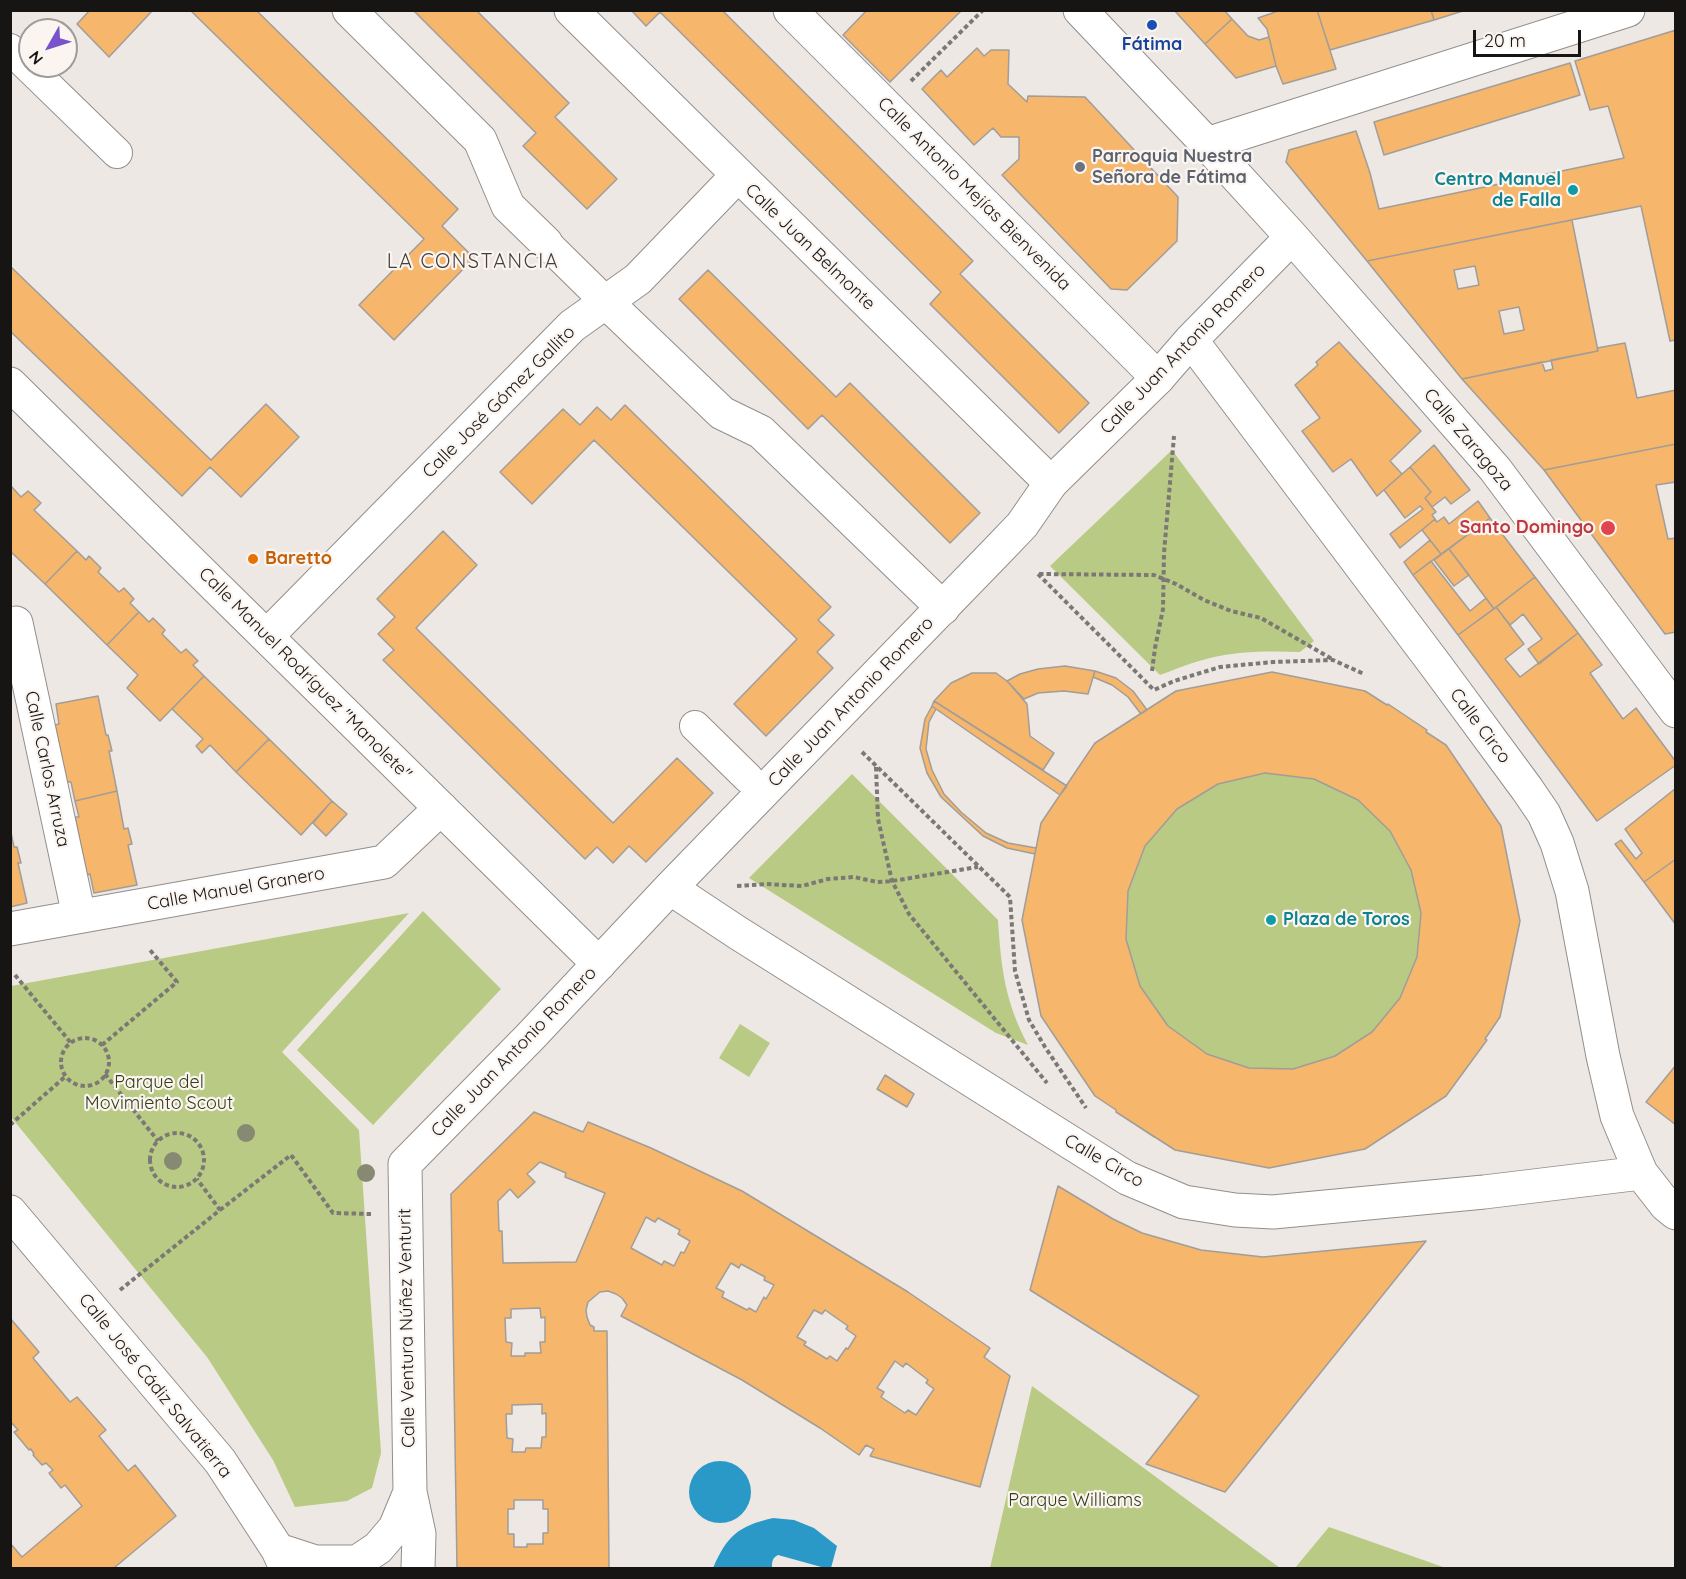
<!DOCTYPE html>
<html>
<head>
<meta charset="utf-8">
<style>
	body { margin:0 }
	#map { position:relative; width:1686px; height:1579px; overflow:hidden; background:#eee8e4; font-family:Quicksand,sans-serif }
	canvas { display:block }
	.frame { position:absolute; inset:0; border:12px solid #171513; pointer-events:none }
	.north { position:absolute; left:18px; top:18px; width:60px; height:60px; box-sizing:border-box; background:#fbf5f1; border:2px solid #a09b98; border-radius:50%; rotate:231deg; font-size:16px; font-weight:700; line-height:24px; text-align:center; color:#171513 }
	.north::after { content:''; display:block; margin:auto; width:21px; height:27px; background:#7952cc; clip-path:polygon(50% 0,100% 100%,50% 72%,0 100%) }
	.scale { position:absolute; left:1473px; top:30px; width:108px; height:27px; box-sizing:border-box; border:3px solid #171513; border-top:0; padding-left:8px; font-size:18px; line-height:21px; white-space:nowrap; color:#171513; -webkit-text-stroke:4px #fbf5f1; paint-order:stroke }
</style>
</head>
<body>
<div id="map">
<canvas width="1686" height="1579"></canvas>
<div class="frame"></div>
<div class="north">N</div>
<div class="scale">20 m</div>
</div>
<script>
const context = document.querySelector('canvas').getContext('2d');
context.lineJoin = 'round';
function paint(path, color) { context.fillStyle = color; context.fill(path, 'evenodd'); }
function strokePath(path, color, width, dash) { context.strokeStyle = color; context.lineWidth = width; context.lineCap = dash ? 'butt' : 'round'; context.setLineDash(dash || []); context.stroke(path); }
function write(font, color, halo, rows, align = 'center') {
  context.font = font + ' Quicksand,sans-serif'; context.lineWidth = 4.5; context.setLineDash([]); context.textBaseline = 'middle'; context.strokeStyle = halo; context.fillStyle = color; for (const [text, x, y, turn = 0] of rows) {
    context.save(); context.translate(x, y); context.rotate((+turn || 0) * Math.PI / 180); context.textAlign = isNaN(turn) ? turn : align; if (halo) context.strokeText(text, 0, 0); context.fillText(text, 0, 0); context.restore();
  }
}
paint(new Path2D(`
	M1172 450 1314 641 1300 652C1269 651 1239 651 1210 658 1193 662 1176 669 1160 675L1050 566Z
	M1388 704 1427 730V732L1446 745 1501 826 1520 921 1500 1017 1485 1038 1487 1040 1446 1096 1365 1149 1269 1168 1156 1137 1154 1138 1116 1112V1110L1041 1016 1022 920 1041 823Z
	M852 774 998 920C1001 968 1005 1002 1028 1045L996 1033 749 878Z
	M423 911 501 989 373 1125 297 1050Z
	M409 913 282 1052 359 1130 381 1453 372 1488 347 1501 295 1507 273 1460 207 1357 11 1117V986Z
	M740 1024 770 1043 749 1077 719 1058Z
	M1032 1386 1280 1568H990Z
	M1329 1527 1446 1568H1295Z`), '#b8ca83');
paint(new Path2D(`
	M689 1492a31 31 0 1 1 62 0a31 31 0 1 1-62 0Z
	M773 1518 794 1520 814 1528 837 1546 831 1568H825L778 1555C772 1558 772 1562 772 1568H713C727 1536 738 1526 773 1518Z`), '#2a99c7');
const building = new Path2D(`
	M90 10H153L109 57 77 24Z
	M190 10H256L458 209 442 226 474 258 394 340 359 305 424 239Z
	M413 10H476L569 103 555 117 617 179 587 209 523 146 536 133Z
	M631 10H722L973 261 960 274 1089 403 1059 433 930 304 941 292 660 12 646 26Z
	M867 10H962L890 82 843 35Z
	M1174 10H1224L1232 19 1205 44Z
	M1281 10H1317L1336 69 1283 84 1276 66 1267 29 1258 18Z
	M1317 10H1431L1434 20 1330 50Z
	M1431 10H1466L1434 20Z
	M1232 19 1248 36 1259 40 1269 37 1276 66 1236 78 1205 44Z
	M1676 30V340L1670 341 1641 206 1367 261 1286 162 1289 150 1356 131 1370 173 1379 209 1624 158 1608 106 1590 110 1575 61Z
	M977 48 984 56 991 50H1009L1008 84 1027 102 1028 96 1085 97 1178 197 1177 241 1127 290 1111 289 1002 175 1019 159V137H1001L993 128 974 145 922 89 941 70 947 77Z
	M1570 63 1580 95 1384 155 1374 122Z
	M1572 220 1598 351 1462 379 1367 261ZM1475 266 1479 285 1458 289 1454 270ZM1519 307 1524 330 1504 334 1499 311Z
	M10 266 211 460 266 404 299 437 241 497 210 467 182 496 10 331Z
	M708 270 836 397 850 383 980 513 950 543 822 415 808 429 679 299Z
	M1339 342 1421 431 1390 461 1402 474 1377 496 1351 459 1333 472 1302 431 1320 418 1295 385 1318 365 1316 362Z
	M1625 343 1637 398 1676 390V444L1544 470 1462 379 1542 362 1545 371 1553 369 1551 360 1598 351 1597 348Z
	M625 405 831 607 818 620 834 635 817 652 833 668 766 736 734 704 797 639 594 440 532 504 500 472 563 409 580 425 597 407 611 420Z
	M1676 444V482L1656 485 1668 539 1676 538V632L1665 634 1544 470Z
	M1434 445 1470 490 1451 504 1445 497 1432 507 1425 498 1431 492 1410 467Z
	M1410 467 1431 492 1425 498 1436 512 1432 515 1435 519 1400 548 1390 534 1423 509 1420 506 1405 518 1384 490Z
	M11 486 21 497 28 491 41 503 34 510 77 551 45 584 10 551Z
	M1478 501 1490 518 1441 554 1422 530 1435 519 1437 522 1444 517 1449 524Z
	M1490 518 1535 577 1494 609 1449 549Z
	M443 531 477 565 416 628 613 823 677 758 713 793 646 862 629 846 613 863 597 847 585 859 383 660 394 650 378 634 395 617 377 599Z
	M1430 540 1441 554 1413 575 1404 562Z
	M1449 549 1469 575 1454 586 1434 560Z
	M77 551 86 560 89 556 101 568 98 572 119 592 124 588 134 599 130 603 139 612 107 645 45 584Z
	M1431 561 1470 611 1486 598 1494 609 1458 635 1413 575Z
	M1535 577 1578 633 1539 664 1528 649 1542 639 1523 614 1510 625 1496 607Z
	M1496 607 1524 644 1505 659 1520 677 1578 633 1602 665 1590 673 1623 719 1636 708 1676 762V765L1597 821 1458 635Z
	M139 612 149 622 153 618 165 630 162 634 181 653 186 649 198 661 193 665 204 676 160 721 127 688 138 675 107 645Z
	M1065 666 1095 671 1088 694 1064 691 1038 693 1024 699 1007 681 1020 674 1038 669Z
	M1095 671 1116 678 1133 691 1147 710 1141 714 1128 697 1112 685 1093 677Z
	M1272 672 1365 691 1387 705 1388 704 1427 730 1426 732 1446 745 1501 826 1520 921 1500 1017 1485 1039 1487 1040 1446 1096 1365 1149 1269 1168 1175 1150 1116 1112V1110L1095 1096 1041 1016 1022 920 1041 823 1095 743 1176 691ZM1265 773 1314 779 1358 800 1390 831 1411 870 1421 913 1417 957 1400 998 1372 1032 1335 1056 1293 1069 1249 1068 1207 1054 1168 1026 1140 986 1126 939 1128 891 1145 846 1177 809 1218 784Z
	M972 673H996L1007 681 1027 704 1030 736 1054 753 1043 770 934 701 951 683Z
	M204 676 269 739 236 772 210 745 202 753 196 746 203 739 172 709Z
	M98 696 106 735H108L112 751H109L117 791 75 801 71 782H67L55 725 59 724 56 704Z
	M934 701 1067 786 1060 795 936 709 932 706Z
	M932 706 936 709 929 722 926 749 932 770 944 794 961 812 986 833 1008 843 1036 848 1035 854 1007 848 983 836 941 797 927 773 920 748 925 719Z
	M269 739 332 801 301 835 236 772Z
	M1676 788V859L1644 882 1615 844 1621 840 1636 859 1642 853 1625 829Z
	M117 791 124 829 128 828 132 844 128 845 137 885 94 893 90 874 87 875 75 817H79L75 801Z
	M332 801 347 814 326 836 313 823Z
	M10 828 14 847H17L21 863H18L27 903 10 907Z
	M1676 859V925L1644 882Z
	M1676 1065V1125L1646 1102Z
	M885 1075 914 1094 907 1107 877 1089Z
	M534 1112 583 1132 588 1122 651 1148 742 1191 908 1292 990 1348 984 1357 1010 1376 980 1487 870 1456 874 1449 866 1445 859 1455 820 1428 742 1380 621 1316 627 1305 622 1298 616 1294 608 1291 600 1292 588 1302 586 1310 587 1317 590 1325 594 1327V1331H607L609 1568H457L451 1194ZM540 1162 566 1173 565 1177 605 1193 576 1262 503 1263 502 1231H499L498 1201 510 1189 518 1198 535 1182 527 1174ZM646 1217 655 1222 658 1218 680 1230 678 1234 690 1241 684 1253 681 1252 674 1266 664 1261 662 1265 631 1248ZM731 1263 739 1268 741 1264 765 1277 764 1280 774 1285 766 1299 764 1297 756 1312 749 1308 747 1310 722 1297 724 1292 716 1288ZM540 1308 541 1318 545 1317V1342H540L541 1353H525V1356H511L512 1343 506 1342 505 1318H511V1309ZM814 1310 822 1314 825 1310 848 1326 846 1329 856 1336 848 1349 846 1348 837 1361 830 1356 827 1359 804 1345 806 1342 797 1337ZM895 1361 903 1367 906 1363 928 1380 926 1383 934 1389 916 1415 908 1410 905 1413 881 1397 884 1392 877 1388ZM542 1404V1414L546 1413V1437H542L541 1448H526L525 1452H512L513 1439 507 1438 506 1414H512V1405ZM514 1500H543V1509H548V1533H543V1544H527V1547H514V1534H508V1509H514Z
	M1058 1186 1113 1219 1142 1233 1201 1250 1263 1257 1426 1241 1225 1492 1146 1464 1199 1396 1030 1290Z
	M10 1318 39 1352 33 1358 70 1402 77 1397 106 1430 99 1436 128 1471 135 1465 176 1516 114 1568H10V1543L22 1557 82 1506 65 1485 61 1488 49 1473 53 1470 46 1463 42 1465 33 1455 34 1454 31 1449 29 1450 14 1432 18 1430 10 1421Z`);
paint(building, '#f6b66c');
strokePath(building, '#a19d98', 1.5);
const pedestrian = new Path2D(`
	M10 49 117 153
	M546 243 606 302
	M695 726 748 778`);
const minor = new Path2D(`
	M349 10 480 140 508 206 546 243
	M571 10 1051 483
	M790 10 1158 378
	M1207 144 1628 10
	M606 302 722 413 761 432 943 608
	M10 384 599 964
	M16 623 79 916
	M267 636 572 326 638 279 737 176
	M10 929 384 862 441 808`);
const tertiary = new Path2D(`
	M1080 10 1207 144 1292 237 1495 469 1676 711
	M1191 340 1437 667 1527 789 1544 814 1557 843 1572 891 1603 1056 1617 1116 1641 1173 1666 1205 1676 1213
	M670 888 738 933 1127 1178 1184 1202 1235 1210 1273 1212 1484 1192 1641 1173
	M10 1212 220 1461 278 1550 286 1568
	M278 1550 315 1562H357L378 1548 395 1528 410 1492
	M418 1568 419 1534 410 1492 405 1164 530 1037 670 888 1000 548 1022 525 1051 483 1158 378 1191 340 1292 237`);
strokePath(pedestrian, '#948e8a', 32);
strokePath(minor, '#948e8a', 35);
strokePath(tertiary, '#948e8a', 35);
strokePath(new Path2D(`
	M911 81 983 10
	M1038 574 1154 690 1174 681 1220 667 1273 662 1333 660 1364 674
	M1039 574 1154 575 1176 584 1204 600 1231 611 1261 618 1332 659
	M1152 671 1155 648 1163 609 1164 553 1174 436
	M862 752 1010 897 1015 971 1029 1020 1045 1047 1086 1108
	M876 767 878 819 892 881 909 914 1047 1083
	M737 886 766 884 802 886 828 879 854 877 877 882 892 881 978 867
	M15 975 71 1043
	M61 1062a24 24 0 1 1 48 0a24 24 0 1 1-48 0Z
	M102 1045 177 982 150 950
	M105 1074 158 1141
	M10 1125 66 1076
	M150 1160a27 27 0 1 1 54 0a27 27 0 1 1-54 0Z
	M220 1210 291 1155 333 1213 371 1214
	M120 1290 220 1210 197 1179`), '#7c7875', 4, [4.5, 3]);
strokePath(pedestrian, '#fff', 30);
strokePath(minor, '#fff', 33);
strokePath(tertiary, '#fff', 33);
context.fillStyle = '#888973';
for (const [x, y] of [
	[246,1133],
	[173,1161],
	[366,1173]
]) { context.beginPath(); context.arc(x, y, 9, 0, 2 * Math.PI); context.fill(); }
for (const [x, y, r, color] of [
	[1152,25,6,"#1a4fb4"],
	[1080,167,6,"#6b7280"],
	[1573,190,6,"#0f9aa8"],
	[1608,528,8,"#e0444e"],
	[253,559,6,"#e8710a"],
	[1271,920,6,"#0f9aa8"]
]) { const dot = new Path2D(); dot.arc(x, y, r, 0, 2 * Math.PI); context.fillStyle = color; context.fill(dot); strokePath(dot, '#fbf5f1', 2); }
write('bold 18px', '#164399', '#fbf5f1', [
	["Fátima",1152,45]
]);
write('bold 18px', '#5b616d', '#fbf5f1', [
	["Parroquia Nuestra",1092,157],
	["Señora de Fátima",1092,178]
], 'left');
write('bold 18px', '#0d838f', '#fbf5f1', [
	["Centro Manuel",1561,180],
	["de Falla",1561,201],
	["Plaza de Toros",1283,920,"left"]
], 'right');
write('18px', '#171513', '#fbf5f1', [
	["Calle Antonio Mejías Bienvenida",974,194,45],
	["Calle Juan Belmonte",810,247,44],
	["Calle Juan Antonio Romero",1183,349,-46],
	["Calle José Gómez Gallito",499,402,-45],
	["Calle Zaragoza",1468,440,50],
	["Calle Manuel Rodríguez \"Manolete\"",305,674,45],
	["Calle Juan Antonio Romero",851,702,-46],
	["Calle Circo",1480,726,53],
	["Calle Carlos Arruza",47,769,78],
	["Calle Manuel Granero",236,889,-10],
	["Calle Juan Antonio Romero",514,1052,-46],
	["Calle Circo",1104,1161,30],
	["Calle Ventura Núñez Venturit",407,1328,-91],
	["Calle José Cádiz Salvatierra",155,1386,51]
]);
write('bold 18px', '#be3a42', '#fbf5f1', [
	["Santo Domingo",1594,528]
], 'right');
write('bold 18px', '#c56008', '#fbf5f1', [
	["Baretto",265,559]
], 'left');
write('18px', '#343c16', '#fbf5f1', [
	["Parque del",159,1083],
	["Movimiento Scout",159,1104],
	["Parque Williams",1075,1501]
]);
context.letterSpacing = '1.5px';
write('20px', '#45403d', '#fbf5f1', [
	["LA CONSTANCIA",473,262]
]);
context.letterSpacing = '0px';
</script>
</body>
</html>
